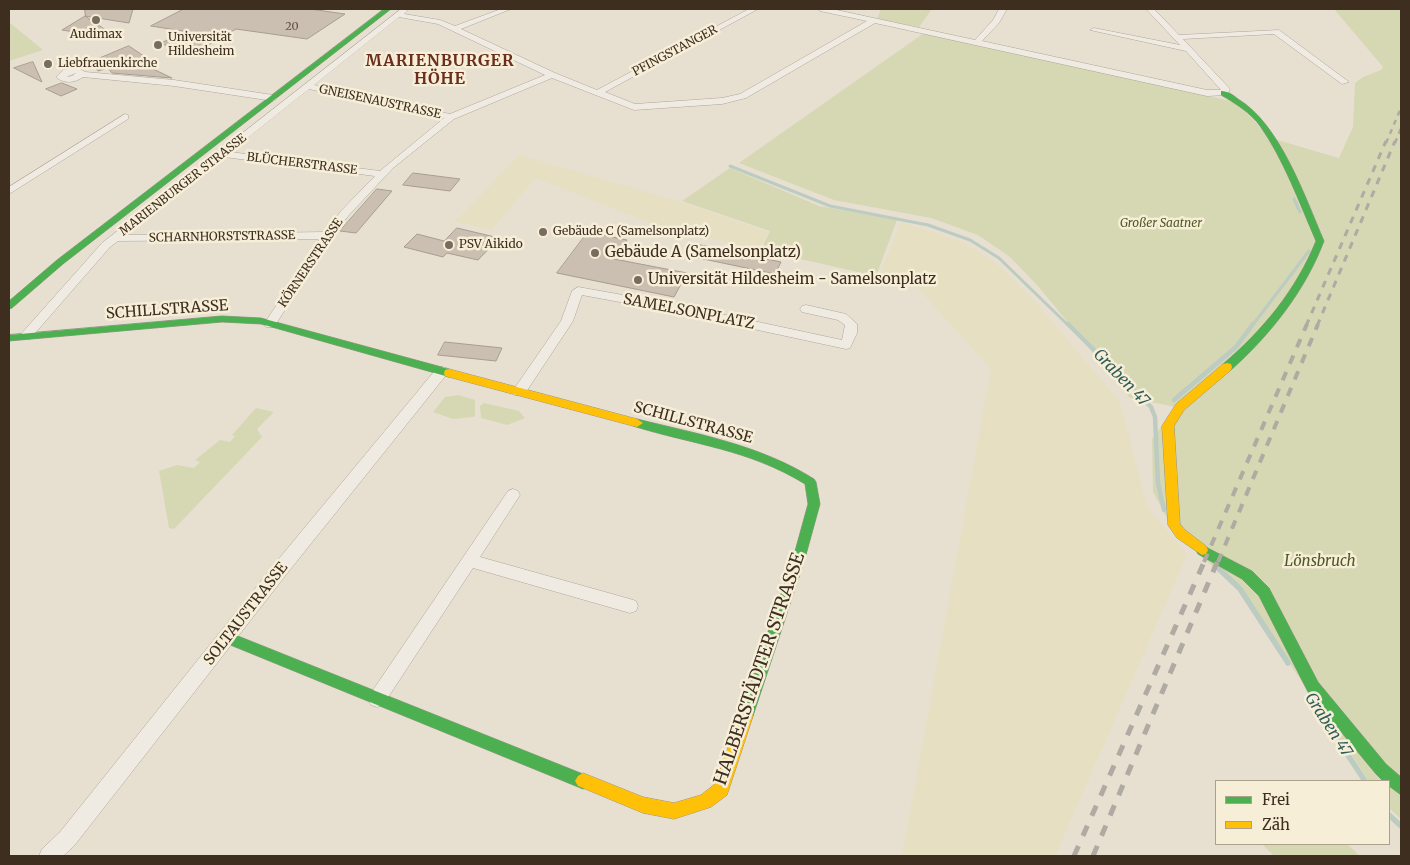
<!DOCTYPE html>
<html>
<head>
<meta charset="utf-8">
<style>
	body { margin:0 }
	#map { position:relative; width:1410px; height:865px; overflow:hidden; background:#e7e0d1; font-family:Merriweather,serif }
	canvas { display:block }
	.frame { position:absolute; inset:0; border:10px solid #3d2e20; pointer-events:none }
	.legend { position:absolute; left:1215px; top:780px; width:175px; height:65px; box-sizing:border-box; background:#f7eed8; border:1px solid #ada18e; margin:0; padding:6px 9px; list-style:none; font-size:15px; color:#3d2e20 }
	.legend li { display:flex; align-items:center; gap:10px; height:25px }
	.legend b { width:25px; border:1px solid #ada18e }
</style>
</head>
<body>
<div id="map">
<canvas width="1410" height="865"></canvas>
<div class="frame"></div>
<ul class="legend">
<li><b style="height:6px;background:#4caf50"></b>Frei</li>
<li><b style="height:6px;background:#ffc107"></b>Zäh</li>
</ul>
</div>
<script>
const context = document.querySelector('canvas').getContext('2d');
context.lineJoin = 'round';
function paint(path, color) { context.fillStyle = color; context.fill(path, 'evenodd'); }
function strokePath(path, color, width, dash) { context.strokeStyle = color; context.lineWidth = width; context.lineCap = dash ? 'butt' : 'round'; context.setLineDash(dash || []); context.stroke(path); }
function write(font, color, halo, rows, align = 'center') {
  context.font = font + ' Merriweather,serif'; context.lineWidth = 5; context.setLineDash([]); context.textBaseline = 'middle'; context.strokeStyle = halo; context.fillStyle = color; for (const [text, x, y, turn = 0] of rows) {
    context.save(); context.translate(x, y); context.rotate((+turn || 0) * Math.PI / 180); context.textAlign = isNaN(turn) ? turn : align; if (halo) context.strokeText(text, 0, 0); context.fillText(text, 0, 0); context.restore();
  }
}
paint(new Path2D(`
	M519 155 681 202 768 232 759 249 668 230 535 178 492 230 455 222Z
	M901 222 967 244 1003 269 1038 305 1120 402 1147 506 1187 555 1055 856H902L991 369 913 283 879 276Z`), '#e6dfc2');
paint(new Path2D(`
	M881 9H932L919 27 877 19Z
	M1334 9H1401V819L1389 808V781H1369L1244 596 1224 576 1176 535 1153 492 1152 439 1176 407 1130 398 1038 286 1010 257 978 235 931 218 834 200 739 163 924 33 1235 102 1251 116 1267 137 1339 158 1353 127 1355 83 1363 77 1381 70 1383 67Z
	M9 22 43 50 9 61Z
	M730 168 819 206 897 220 876 276 761 250 770 231 682 201Z
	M458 395 475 400V416L473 417 453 419 433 412 445 397Z
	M484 403 519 411 525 418 507 425 481 418 480 406Z
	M256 408 274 412 257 429 262 437 174 529 169 528 159 471 177 465 194 468 200 462 195 460 220 440 230 442 235 436 232 435Z
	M1262 844H1347L1360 856H1274Z`), '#d6d7b3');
strokePath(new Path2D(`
	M730 166 830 206 928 225 970 240 999 258 1069 326
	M1294 199 1300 212
	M1252 326 1309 251`), '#bcccc2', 3);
strokePath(new Path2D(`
	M1068 324 1151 407 1155 417 1158 483 1164 510
	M1174 400 1236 347 1253 324`), '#bcccc2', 4.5);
strokePath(new Path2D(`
	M1219 569 1240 589 1288 663
	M1330 728 1365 781
	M1389 815 1401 826`), '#bcccc2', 5.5);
const building = new Path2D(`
	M85 9H133L129 23 85 16 119 39 62 30 85 16Z
	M184 9H310L345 14 307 39 236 29 198 51 160 44 183 31 151 26Z
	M129 46 157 65 153 69 172 78 112 73 108 68 98 71 91 62Z
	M33 62 42 82 14 68Z
	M62 83 77 89 61 96 46 89Z
	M413 173 460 179 450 191 403 185Z
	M377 189 392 191 356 233 340 231Z
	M457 228 499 238 478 260 447 253 443 257 404 247 417 234 444 241Z
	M588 232 627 240 614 259 687 273 674 297 557 273Z
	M696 244 781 262 775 274 689 256Z
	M445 342 502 348 496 361 438 355Z`);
paint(building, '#cbbfb2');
strokePath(building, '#a89c90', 1);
const street = new Path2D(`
	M401 9H409L404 14 440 20 455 26 501 9H511L461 29 555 73 597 90 749 9H758L605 92 635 104 722 98 740 94 867 21 820 11 819 9H832L975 40 993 20 999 9H1007L999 23 982 41 1207 90H1221L1186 51 1090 30 1094 28 1180 45 1146 9H1154L1179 35 1279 30 1349 82 1342 84 1274 34 1183 39 1230 89 1227 95 1207 96 875 23 746 98 722 104 634 110 552 78 454 119 393 168 349 215 332 236 274 327H266L264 324 320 239 118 241 110 247 30 339H22L20 336 22 333 102 243ZM399 17 438 24 545 75 450 114 314 85ZM309 89 444 118 380 171 230 152ZM224 157 375 176 341 211 325 232 126 235Z
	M77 67 85 72 174 80 273 95 277 98 273 101 174 86 83 77C75 83 64 84 56 77L63 70ZM76 73 72 76 66 77Z
	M125 114 128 115V119L9 194V187Z
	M578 287 679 305 842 340 845 325 838 320 802 312 800 309 802 306 806 305 846 314 857 324V333L850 348 846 349 679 313 582 295 573 321 524 395H514L512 392 514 389 561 321 572 291Z
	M442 367 447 368 448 371 447 374 289 571 74 846 63 856H39L42 849 60 832 277 561 437 368Z
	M513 489 518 491 520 495 480 557 630 599 636 601 638 606 636 611 630 613 473 568 383 705 377 707 371 705 368 699 371 693 508 491Z`);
const fast = new Path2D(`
	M384 9H391L63 264 12 308 9 309V301L57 260Z
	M1221 91C1228 91 1233 95 1238 99 1280 124 1305 197 1324 241 1305 291 1271 334 1231 370H1223L1222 367 1223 364C1263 330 1296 290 1316 241 1300 204 1283 158 1260 126 1251 113 1235 103 1221 95Z
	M222 316 261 318 449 369 454 373 449 377 261 324 222 322 9 341V335Z
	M637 419C698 434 760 445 814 479L816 482 820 504 804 562 753 716 751 721 746 723 741 721 739 716 792 562 808 504 805 484C748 449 694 445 633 426L631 423Z
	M1202 545 1252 571 1269 588 1318 682 1386 764 1401 777V795L1389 786V781H1383L1376 774 1308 692 1259 596 1242 579 1198 554 1196 550 1198 546Z
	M228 632 588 776 591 781 588 786 583 789 223 642 221 638 223 634Z`);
const slow = new Path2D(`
	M1227 363 1231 364 1232 367 1231 370 1184 410 1174 426 1180 524 1185 530 1206 546 1208 550 1206 554 1202 555 1177 538 1168 525 1162 426 1176 404 1223 364Z
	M449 369 637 419 643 423 637 427 445 376 444 373 445 370Z
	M746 709 751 711 753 716 729 789 727 795 711 807 674 819 643 813 578 786 575 781 578 776 583 773 643 797 674 803 701 795 715 784 739 716 741 711Z`);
strokePath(street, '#ada599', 1);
strokePath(fast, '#9c958a', 1);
strokePath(slow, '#9c958a', 1);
paint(street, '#efebe3');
paint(fast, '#4caf50');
paint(slow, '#ffc107');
strokePath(new Path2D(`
	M1386 143 1401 108
	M1395 143 1401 128`), '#afaaa2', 2.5, [5, 5]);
strokePath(new Path2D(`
	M1306 326 1386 141
	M1317 326 1395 141`), '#afaaa2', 3, [7, 7]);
strokePath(new Path2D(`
	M1204 562 1307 324
	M1218 562 1318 324`), '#afaaa2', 4, [9, 9]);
strokePath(new Path2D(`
	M1074 856 1205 560
	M1093 856 1218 560`), '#afaaa2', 5, [11, 11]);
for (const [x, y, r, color] of [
	[96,20,5,"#786c5e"],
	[158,45,5,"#786c5e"],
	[48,64,5,"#786c5e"],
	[543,232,5,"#786c5e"],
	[449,245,5,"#786c5e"],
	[595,253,5,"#786c5e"],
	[638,280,5,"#786c5e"]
]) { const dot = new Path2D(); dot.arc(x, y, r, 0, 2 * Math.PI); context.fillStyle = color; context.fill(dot); strokePath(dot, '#f7eed8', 2); }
write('11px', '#605244', null, [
	["20",292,27]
]);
write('12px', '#3d2e20', '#f7eed8', [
	["Audimax",96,35,"center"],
	["Universität",168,38],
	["Hildesheim",168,52],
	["Liebfrauenkirche",58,64],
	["Gebäude C (Samelsonplatz)",553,232],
	["PSV Aikido",459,245]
], 'left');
write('12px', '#3d2e20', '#f7eed8', [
	["PFINGSTANGER",675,51,-28],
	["GNEISENAUSTRASSE",380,102,12],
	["BLÜCHERSTRASSE",302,164,7],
	["MARIENBURGER STRASSE",183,185,-38],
	["SCHARNHORSTSTRASSE",222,237,-1],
	["KÖRNERSTRASSE",311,263,-56]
]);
write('italic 12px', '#4d5a26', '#f7eed8', [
	["Großer Saatner",1161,224]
]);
write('15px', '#3d2e20', '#f7eed8', [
	["Gebäude A (Samelsonplatz)",605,253],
	["Universität Hildesheim - Samelsonplatz",648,280]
], 'left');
write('15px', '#3d2e20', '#f7eed8', [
	["SCHILLSTRASSE",167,310,-4],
	["SAMELSONPLATZ",689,312,11],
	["SCHILLSTRASSE",693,423,15],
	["SOLTAUSTRASSE",246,614,-52]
]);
write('italic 15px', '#4d5a26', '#f7eed8', [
	["Lönsbruch",1320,562]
]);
context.letterSpacing = '1px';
write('bold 16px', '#6b2e1e', '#f7eed8', [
	["MARIENBURGER",440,61],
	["HÖHE",440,79]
]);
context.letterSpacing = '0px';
write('italic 16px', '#2f5d5a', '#f7eed8', [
	["Graben 47",1121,378,46],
	["Graben 47",1328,725,57]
]);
write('18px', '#3d2e20', '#f7eed8', [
	["HALBERSTÄDTER STRASSE",760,669,-71]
]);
</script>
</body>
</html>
